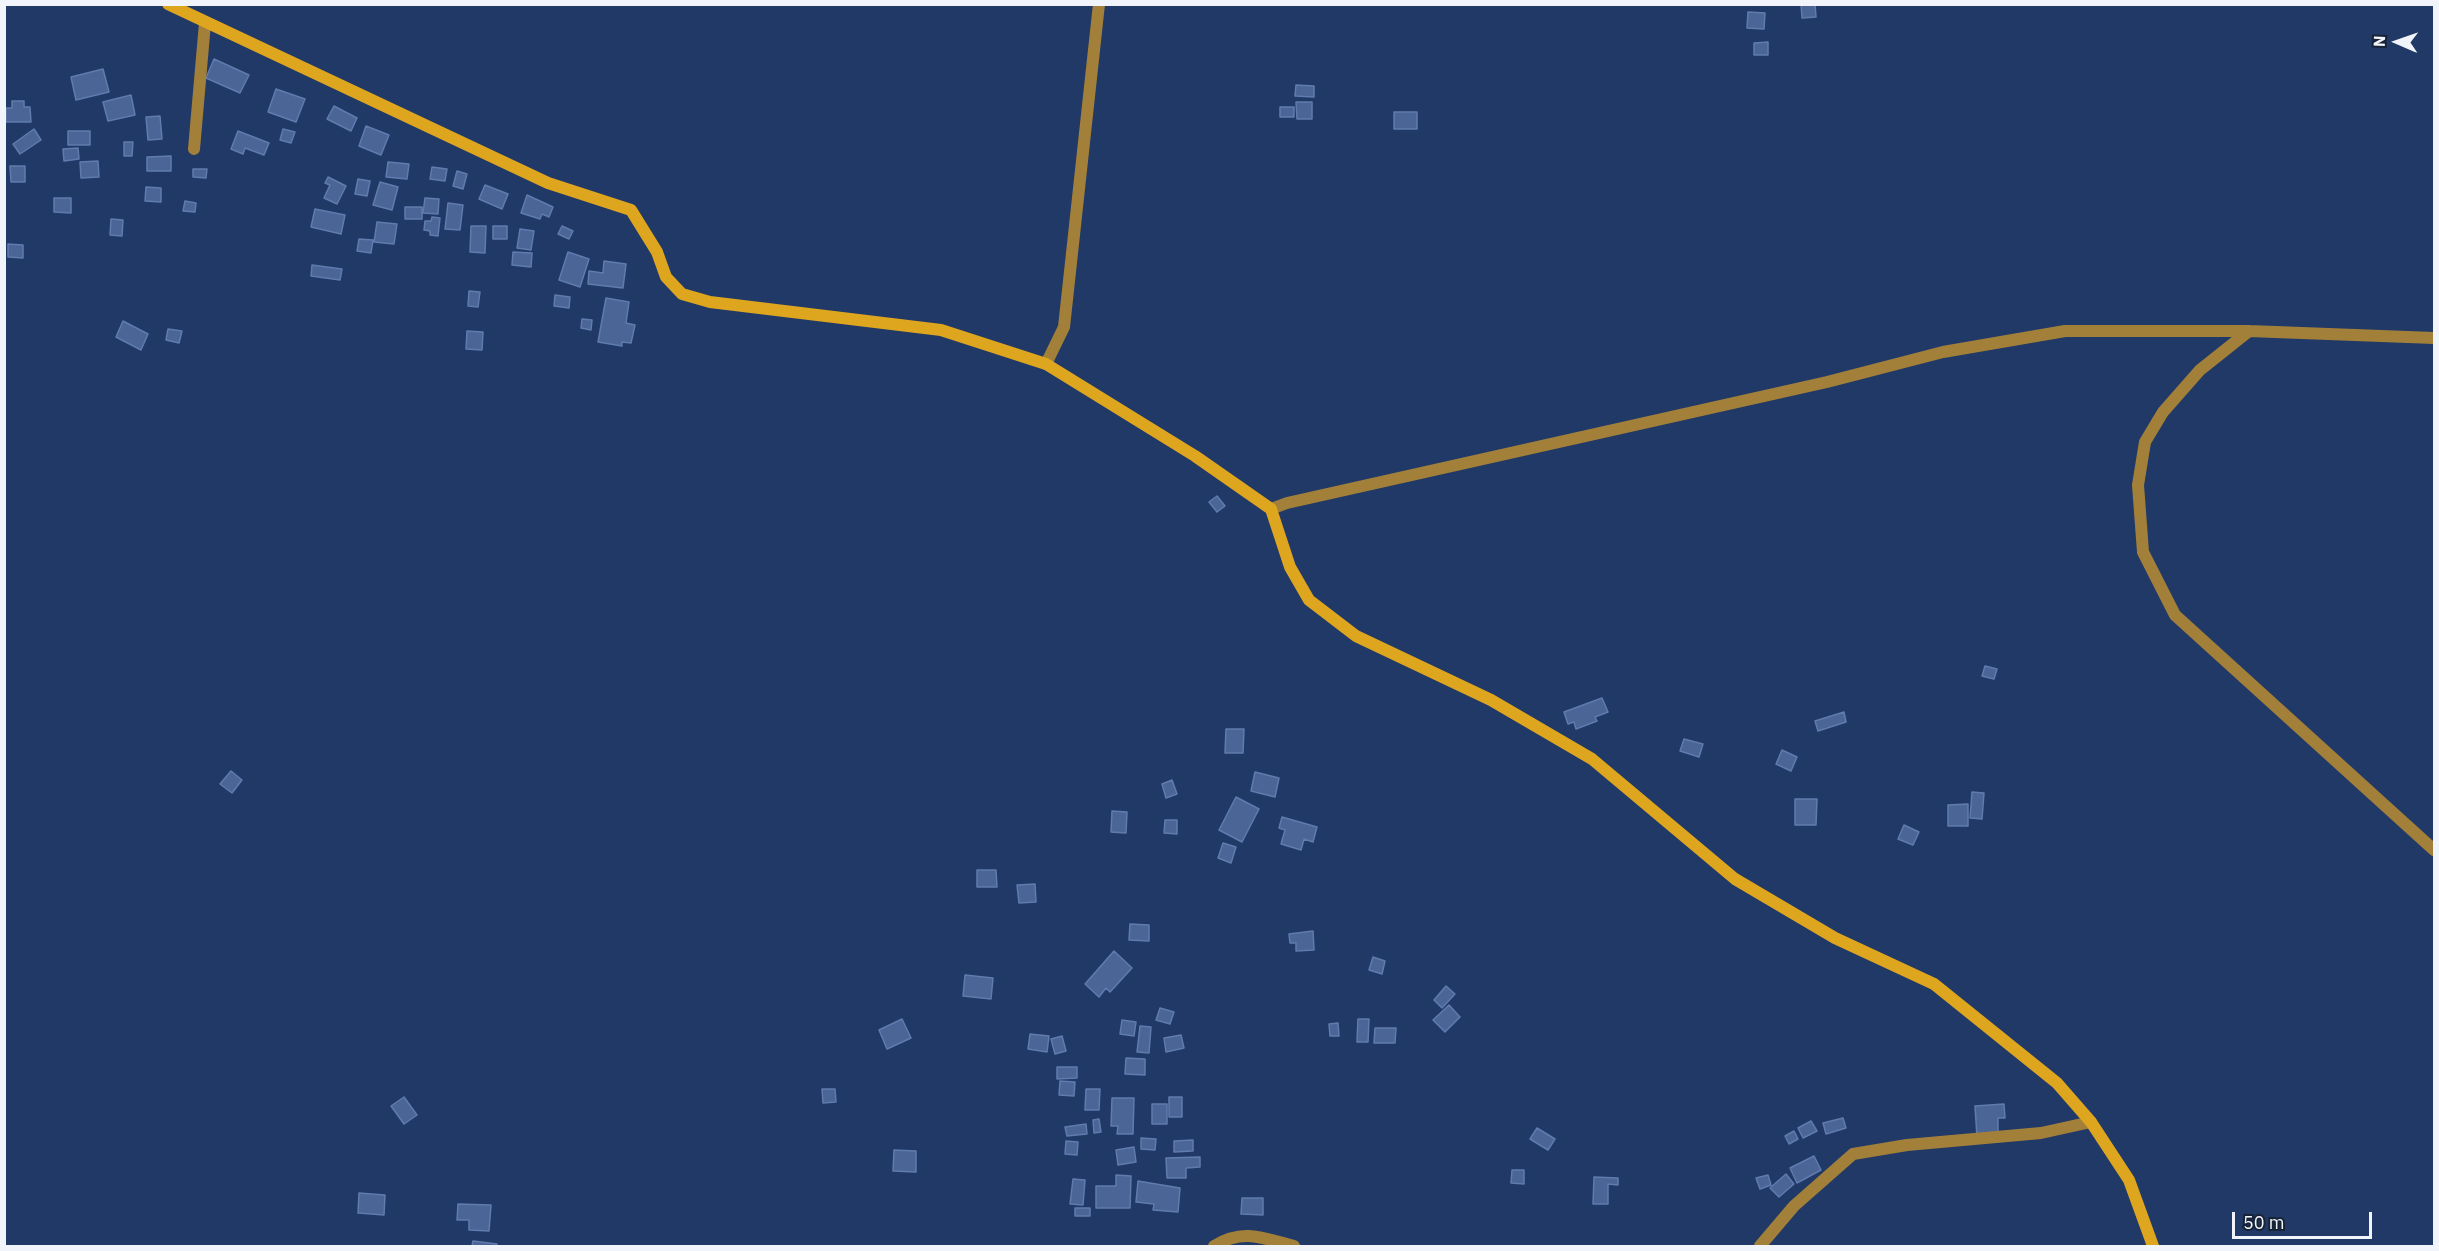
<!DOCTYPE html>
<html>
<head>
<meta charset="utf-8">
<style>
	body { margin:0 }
	#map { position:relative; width:2439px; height:1251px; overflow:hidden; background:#213967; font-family:"IBM Plex Sans",sans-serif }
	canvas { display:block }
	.frame { position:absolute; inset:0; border:6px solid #f1f4fa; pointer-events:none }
	.north { position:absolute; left:2367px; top:12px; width:60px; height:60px; -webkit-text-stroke:4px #162236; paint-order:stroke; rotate:272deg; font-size:16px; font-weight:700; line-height:24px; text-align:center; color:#f1f4fa }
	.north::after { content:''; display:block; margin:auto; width:21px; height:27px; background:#f1f4fa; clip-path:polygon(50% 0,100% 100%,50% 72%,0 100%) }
	.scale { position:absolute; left:2232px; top:1212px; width:140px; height:27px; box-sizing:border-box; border:3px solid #f1f4fa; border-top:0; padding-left:8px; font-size:18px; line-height:21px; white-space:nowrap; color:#f1f4fa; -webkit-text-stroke:4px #162236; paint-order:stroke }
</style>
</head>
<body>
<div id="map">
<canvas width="2439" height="1251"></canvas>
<div class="frame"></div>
<div class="north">N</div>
<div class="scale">50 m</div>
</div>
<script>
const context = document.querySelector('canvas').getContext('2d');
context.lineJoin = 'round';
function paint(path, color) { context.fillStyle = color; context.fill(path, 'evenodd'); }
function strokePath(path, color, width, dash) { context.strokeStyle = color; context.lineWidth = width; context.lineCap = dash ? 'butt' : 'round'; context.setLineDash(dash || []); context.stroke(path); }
const building = new Path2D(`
	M1801 4H1815L1816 17 1802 18Z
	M1748 12 1765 13 1764 29 1747 28Z
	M1768 42V55H1754V43Z
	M214 59 249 75 240 93 206 78Z
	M103 69 109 92 76 100 71 77Z
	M1296 85 1314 86V97L1295 96Z
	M276 89 305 99 296 122 268 112Z
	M131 95 135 115 108 121 103 102Z
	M12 101H24V107H30L31 122H6V108H12Z
	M1296 102H1312V119H1297Z
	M334 106 357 118 351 131 327 119Z
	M1280 107H1294V117H1280Z
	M1394 112H1417V129H1394Z
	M160 116 162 139 148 140 146 117Z
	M366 126 389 135 381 155 359 146Z
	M34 129 41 140 20 154 13 144Z
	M283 129 295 132 291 143 280 140Z
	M68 131H90V145H68Z
	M238 131 269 143 264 155 245 148 243 154 231 149Z
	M124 142H133L132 156H124Z
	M78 148 79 159 64 161 63 149Z
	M171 156V171H147V157Z
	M98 161 99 177 81 178 80 162Z
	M388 162 409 164 407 179 386 177Z
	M10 166H25V182H11Z
	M432 167 447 169 445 181 430 179Z
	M193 169H207L206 178 193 177Z
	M457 171 467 174 463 189 453 186Z
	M328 177 346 186 337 204 324 198 330 185 325 183Z
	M358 179 370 181 367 196 355 194Z
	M380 182 398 187 392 210 373 205Z
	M485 185 508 194 502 209 479 199Z
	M146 187 161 188V202L145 201Z
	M527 195 553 207 549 217 542 214 540 219 521 213Z
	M54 198H71V213L54 212Z
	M425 198 439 199 438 214 423 213Z
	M185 201 196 203 195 212 183 211Z
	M448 203 463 205 460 230 445 229Z
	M405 207H422V219H405Z
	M315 209 345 215 341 234 311 227Z
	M432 217 440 218 438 236 430 235V231L424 230 425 221H431Z
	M111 219 123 220 122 236 110 235Z
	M377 222 397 224 394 244 374 242Z
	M471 226H486L485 253 470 252Z
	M493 226H507V239H493Z
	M562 226 573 231 569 239 558 234Z
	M520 229 534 231 531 250 517 248Z
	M359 239 373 240 371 253 357 251Z
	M8 244 23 245V258L8 257Z
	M513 252 532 253 531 267 512 265Z
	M568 252 589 259 580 287 559 280Z
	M604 261 626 264 623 288 588 284 589 271 603 273Z
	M312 265 342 269 340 280 311 276Z
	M469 291 480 292 478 307 468 306Z
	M555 295 570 297 569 308 554 306Z
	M606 298 629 302 626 323 635 325 631 343 622 342V346L598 342Z
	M582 319 592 320 591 330 581 328Z
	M123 321 148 334 141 350 116 337Z
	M168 329 182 331 179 343 166 340Z
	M467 331 483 332 482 350 466 349Z
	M1217 496 1225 506 1217 512 1209 502Z
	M1985 666 1997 669 1994 679 1982 676Z
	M1602 698 1608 712 1595 717 1597 721 1576 729 1574 722 1568 724 1564 712Z
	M1844 712 1846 722 1818 731 1815 721Z
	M1226 729H1244L1243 753H1225Z
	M1684 739 1703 744 1699 757 1680 751Z
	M1782 750 1797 757 1791 771 1776 764Z
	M231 771 242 780 232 793 220 784Z
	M1255 772 1279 778 1275 797 1251 791Z
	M1172 780 1177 794 1166 798 1162 784Z
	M1972 792 1984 793 1982 819 1970 818Z
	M1236 797 1259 809 1242 842 1219 830Z
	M1795 799H1817L1816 825H1795Z
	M1968 804V826H1948V805Z
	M1112 811 1127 812 1126 833 1111 832Z
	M1282 817 1317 827 1313 842 1304 839 1301 850 1281 844 1285 830 1279 828Z
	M1165 820H1177V834L1164 833Z
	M1904 825 1919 832 1913 845 1898 839Z
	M1223 843 1236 847 1231 863 1218 858Z
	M977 870H996L997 887H977Z
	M1035 884 1036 902 1019 903 1017 885Z
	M1130 924 1149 925V941L1129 940Z
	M1313 931 1314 950 1296 951V943H1290L1289 934Z
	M1114 951 1132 968 1110 992 1106 988 1099 997 1085 984Z
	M1373 957 1385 961 1382 974 1369 970Z
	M965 975 993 978 991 999 963 996Z
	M1446 986 1455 994 1442 1008 1434 1000Z
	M1449 1005 1460 1017 1445 1032 1433 1020Z
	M1160 1008 1174 1012 1170 1024 1156 1020Z
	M902 1019 911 1038 887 1049 879 1030Z
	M1358 1019H1369L1368 1042H1357Z
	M1122 1020 1136 1022 1134 1036 1120 1034Z
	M1338 1023 1339 1036H1330L1329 1024Z
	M1140 1026 1151 1027 1149 1053 1137 1052Z
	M1375 1028H1396L1395 1043H1374Z
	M1030 1034 1049 1036 1047 1052 1028 1049Z
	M1181 1035 1184 1048 1166 1052 1164 1038Z
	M1062 1036 1066 1051 1055 1054 1051 1039Z
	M1126 1058 1145 1059V1075L1125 1074Z
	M1057 1067H1077V1078L1057 1079Z
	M1060 1081 1075 1082 1074 1096 1059 1095Z
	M822 1089H835L836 1102 823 1103Z
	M1086 1089H1100L1099 1110H1085Z
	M404 1097 417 1115 404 1124 391 1106Z
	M1169 1097H1182V1117H1169Z
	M1112 1098H1134L1133 1134H1117L1118 1126H1111Z
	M1152 1104H1167V1124H1152Z
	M2004 1104 2005 1118H1998V1136L1977 1137 1975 1106Z
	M1843 1118 1846 1128 1826 1134 1823 1123Z
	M1099 1119 1101 1132 1094 1133 1093 1120Z
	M1811 1121 1817 1131 1803 1138 1798 1128Z
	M1086 1124 1087 1134 1067 1136 1065 1127Z
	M1537 1128 1555 1139 1548 1150 1530 1139Z
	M1794 1131 1798 1139 1789 1144 1785 1136Z
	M1141 1138 1156 1139 1155 1150 1141 1149Z
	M1193 1140V1151L1174 1152V1141Z
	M1066 1141 1078 1142 1077 1155 1065 1154Z
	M1134 1147 1136 1162 1118 1165 1116 1150Z
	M894 1150 916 1151V1172L893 1171Z
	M1814 1156 1821 1170 1797 1183 1790 1168Z
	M1200 1157V1167L1186 1168V1178H1167L1166 1158Z
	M1512 1170H1524V1184L1511 1183Z
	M1786 1174 1794 1184 1779 1197 1770 1188Z
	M1116 1175 1131 1176 1130 1208H1096V1186H1116Z
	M1768 1175 1771 1185 1760 1189 1756 1178Z
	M1594 1177 1618 1178V1185L1608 1184V1204H1593Z
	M1073 1179 1085 1180 1083 1205 1070 1204Z
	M1138 1181 1180 1188 1178 1212 1153 1210 1154 1204 1136 1202Z
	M359 1193 385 1195 384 1215 358 1213Z
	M1242 1198H1263V1215L1241 1214Z
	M458 1204 491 1205 489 1231 469 1230V1220H457Z
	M1075 1208H1090V1216H1075Z
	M473 1241 497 1244V1246H472Z`);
paint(building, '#4a6596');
strokePath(building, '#607bae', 1.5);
strokePath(new Path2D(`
	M194 149 205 23
	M2249 331 2200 370 2163 412 2145 442 2138 485 2143 552 2175 615 2434 850
	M1046 364 1064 327 1099 4
	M1271 509 1287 503 1827 382 1943 352 2065 331H2249L2434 338
	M1214 1246C1243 1228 1263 1238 1294 1246
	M1760 1246 1794 1206 1853 1154 1907 1145 2041 1133 2091 1122`), '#a38039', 12);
strokePath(new Path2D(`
	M168 4 548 183 631 210 657 252 666 277 682 294 710 302 941 330 1046 364 1195 456 1271 509 1290 567 1309 600 1356 636 1491 700 1592 759 1735 879 1835 938 1934 984 2057 1083 2091 1122 2129 1180 2153 1246`), '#dea51f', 12);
</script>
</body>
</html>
